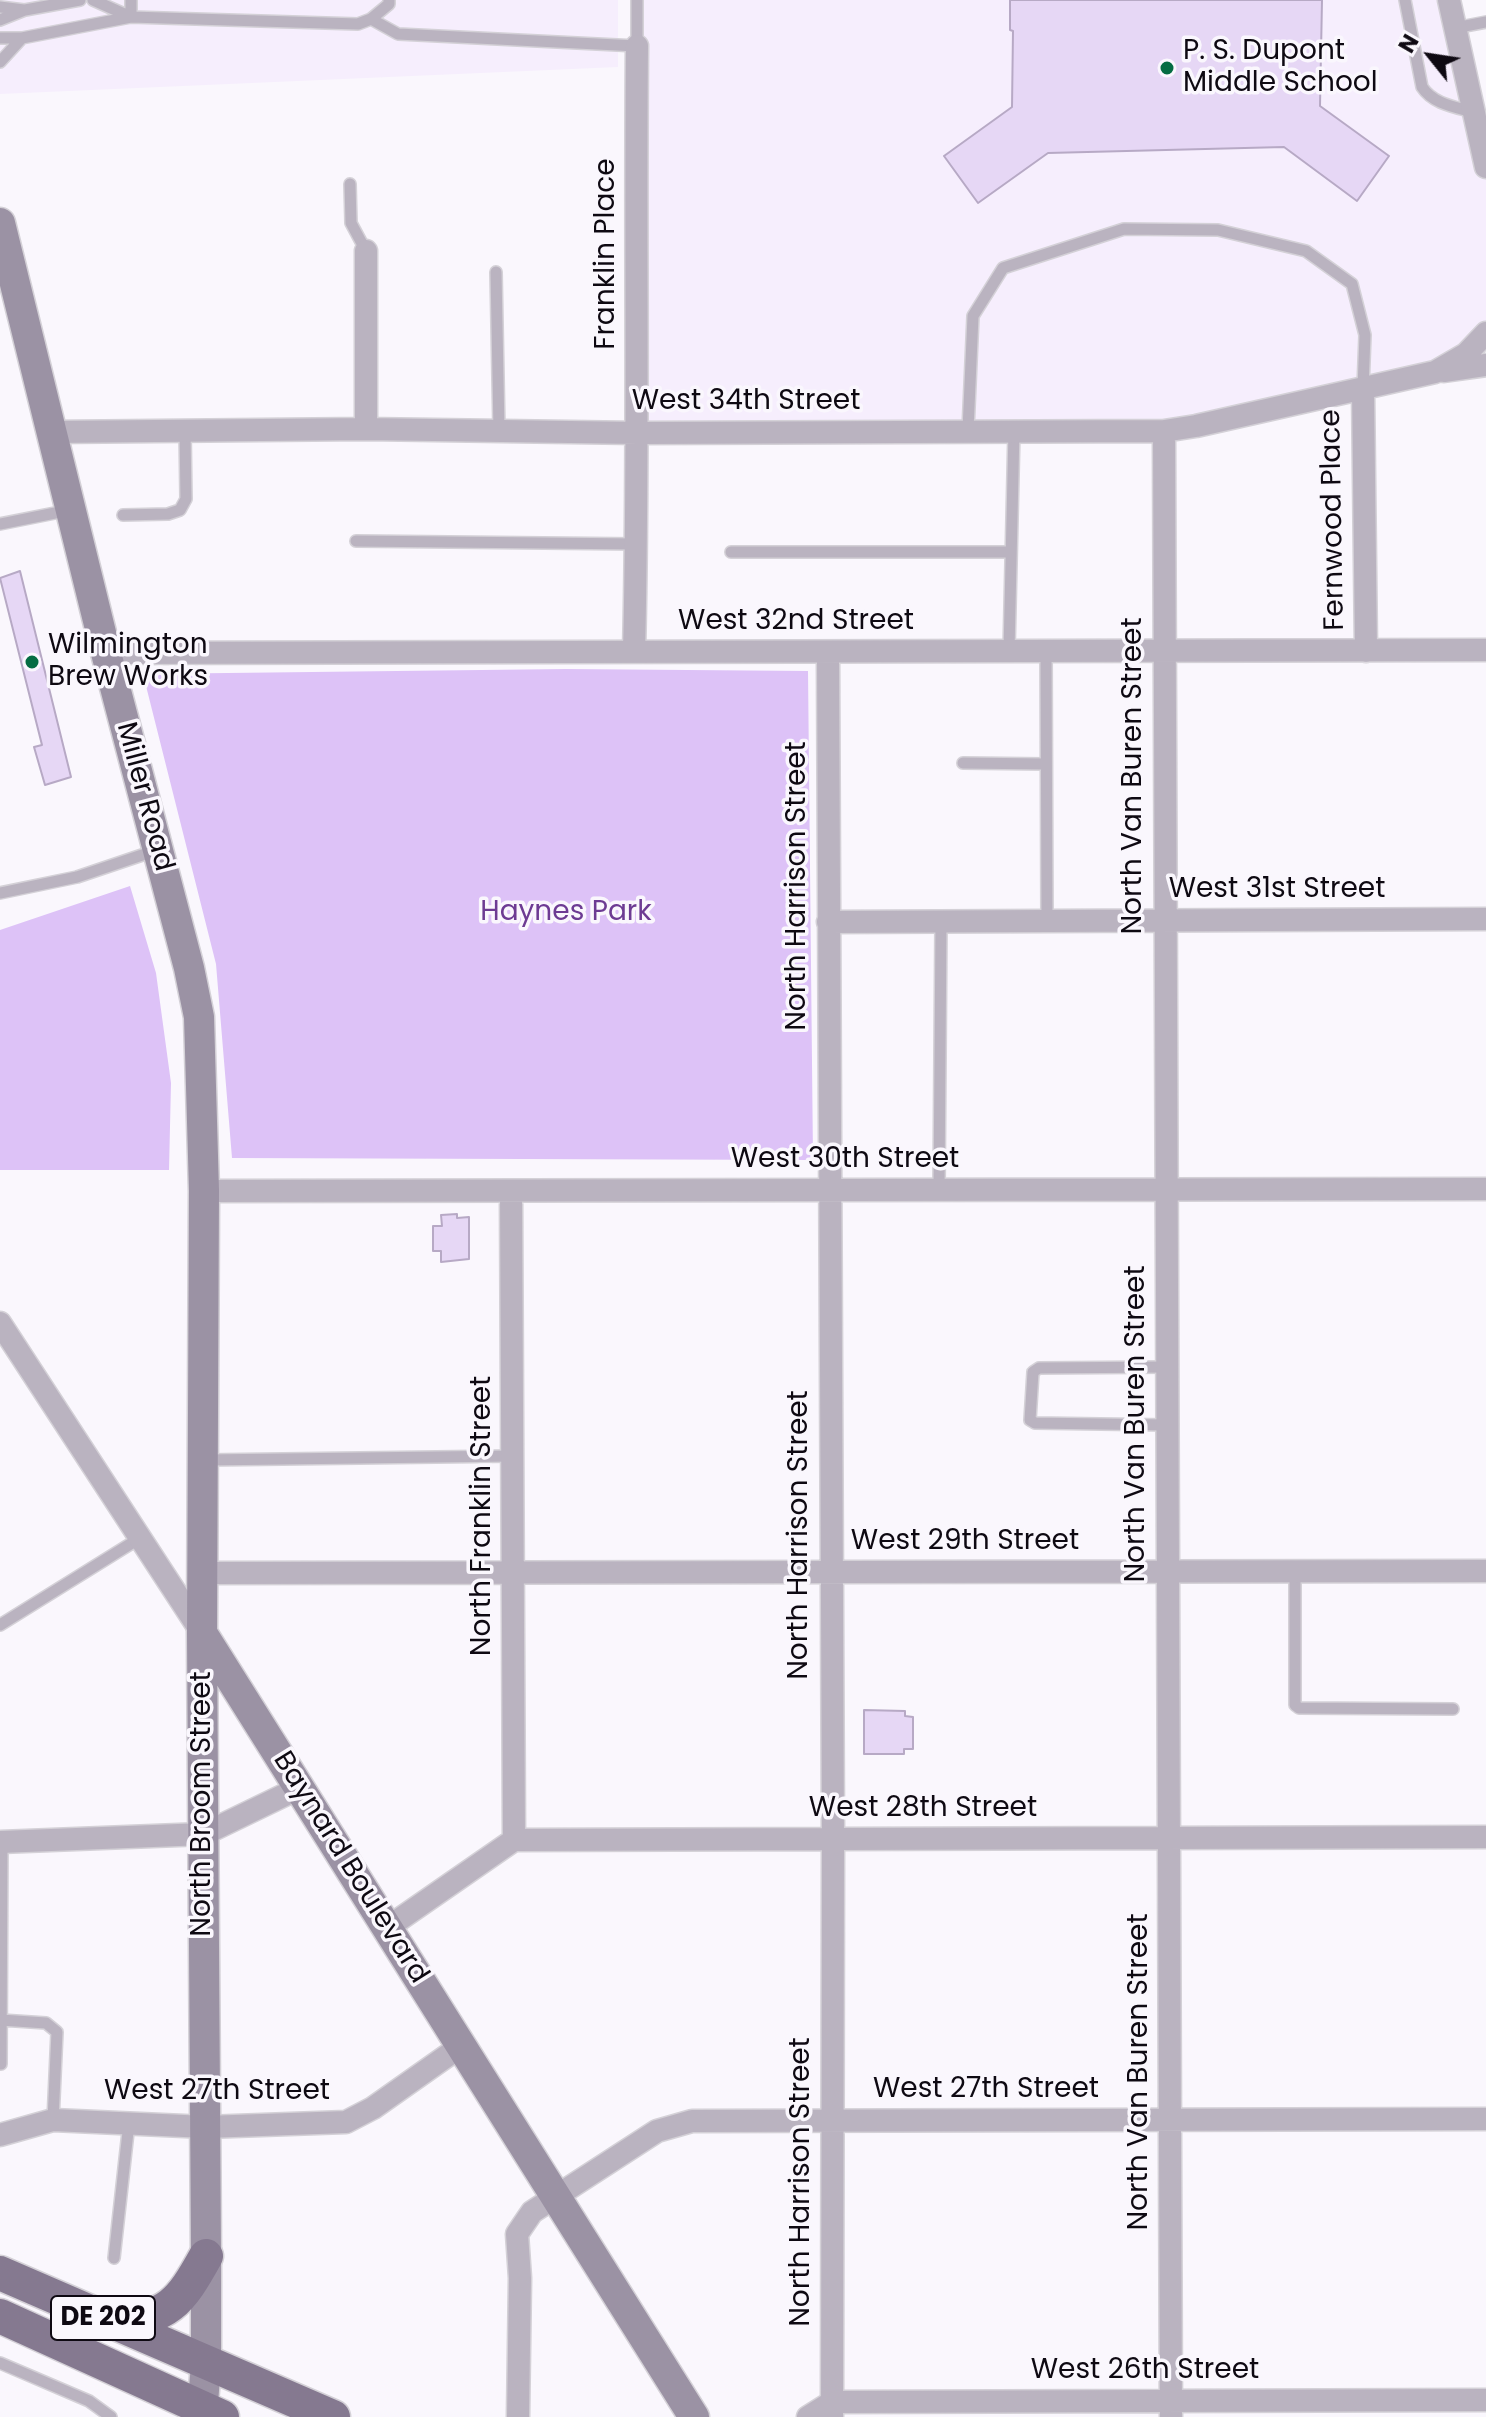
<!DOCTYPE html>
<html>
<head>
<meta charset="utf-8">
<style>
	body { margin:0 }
	#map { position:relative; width:1486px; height:2417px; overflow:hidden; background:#faf7fd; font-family:Poppins,sans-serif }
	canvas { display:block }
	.north { position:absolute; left:1390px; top:16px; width:80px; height:80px; -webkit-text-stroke:6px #faf7fd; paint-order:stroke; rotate:300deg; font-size:22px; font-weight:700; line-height:32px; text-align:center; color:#0e0912 }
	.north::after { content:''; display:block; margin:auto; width:28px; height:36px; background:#0e0912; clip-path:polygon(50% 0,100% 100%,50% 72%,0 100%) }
</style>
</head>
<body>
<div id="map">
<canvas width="1486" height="2417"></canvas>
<div class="north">N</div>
</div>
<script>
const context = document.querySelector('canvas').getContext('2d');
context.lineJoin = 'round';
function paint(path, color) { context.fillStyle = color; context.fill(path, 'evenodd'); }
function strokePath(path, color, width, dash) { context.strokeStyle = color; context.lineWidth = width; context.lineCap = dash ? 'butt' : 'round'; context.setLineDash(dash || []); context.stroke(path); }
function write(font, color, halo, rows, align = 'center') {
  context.font = font + ' Poppins,sans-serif'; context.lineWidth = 7; context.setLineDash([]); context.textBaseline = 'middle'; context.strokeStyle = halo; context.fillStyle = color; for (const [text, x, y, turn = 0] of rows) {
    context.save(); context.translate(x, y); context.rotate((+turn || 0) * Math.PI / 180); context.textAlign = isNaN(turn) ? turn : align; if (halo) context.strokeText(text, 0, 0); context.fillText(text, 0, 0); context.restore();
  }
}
paint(new Path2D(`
	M0 0H618V67L0 94Z
	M634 0H1449L1486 170V332L1449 365 1164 431 638 433Z`), '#f6eefd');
paint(new Path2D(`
	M566 669 808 671 813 1160 232 1158 216 964 143 674Z
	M130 886 156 973 171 1083 169 1170H0V930Z`), '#ddc2f7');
const building = new Path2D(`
	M1010 0H1322L1320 106 1389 156 1357 201 1284 147 1048 153 978 203 944 156 1012 107 1013 31 1010 30Z
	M20 571 71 777 45 785 34 747 42 745 0 578Z
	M457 1214V1218L469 1217V1259L441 1262V1251H433V1226H442L441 1215Z
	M864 1710 905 1711V1716L913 1717V1749H904V1754H864Z`);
paint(building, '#e6d7f5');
strokePath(building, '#b7a9c5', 2);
const lane = new Path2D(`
	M93 0 131 17
	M131 0V17
	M1405 0 1422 87C1433 104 1455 107 1473 112
	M0 7 24 10
	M371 19 398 34 637 46V0
	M0 20 25 10 80 0
	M1455 28 1486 22
	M0 38H22L131 17 358 24 371 19 389 4V0
	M0 62 22 38
	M350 184 351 223 366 251
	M496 272 499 431
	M968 430 973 316 1003 268 1124 229 1218 230 1306 251 1352 284 1365 335 1363 388
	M123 515 168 514 180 510 186 499 185 431
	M0 524 70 510
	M356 541 637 544
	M731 552H1011
	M1009 651 1014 430
	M1046 651 1047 921
	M963 763 1045 764
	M0 893 77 877 157 850
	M939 1190 941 922
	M1166 1367 1039 1368 1033 1372 1030 1420 1035 1423 1166 1425
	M206 1460 513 1456
	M1295 1572V1705L1299 1708 1453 1709
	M0 1625 140 1538
	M1 2020 46 2023 57 2032 53 2120
	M1 2064 2 1842
	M114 2258 129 2123
	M0 2363 89 2401 111 2417`);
const street = new Path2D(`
	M1449 0 1486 167
	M1444 371 1486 365
	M1363 389 1366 651
	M366 429V251
	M1164 431 1171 2417
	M51 432 366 429 638 433 1164 431 1196 426 1435 372 1466 354 1486 333
	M634 652C639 450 635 248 637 46
	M828 652 833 1839 832 2417
	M106 653 1486 650
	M828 922 1486 919
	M204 1191 1486 1189
	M511 1191 514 1840
	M0 1323 202 1633
	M203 1573 1486 1571
	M0 1842 204 1834 299 1788
	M387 1928 514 1840 1486 1837
	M0 2135 53 2120 206 2127 346 2122 373 2108 461 2046
	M518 2417 520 2278 517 2234 532 2212 657 2131 692 2121 1486 2119
	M808 2417 832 2402 1486 2400`);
const secondary = new Path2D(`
	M0 223 106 653 189 968 199 1017 204 1191 202 1633 206 2256V2363L202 2417
	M202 1633 694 2417`);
const primary = new Path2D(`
	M0 2273 333 2417
	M0 2316 222 2417
	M113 2323C169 2317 180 2303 206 2256`);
strokePath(lane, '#d4d1d7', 14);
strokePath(street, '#d4d1d7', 25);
strokePath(secondary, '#d4d1d7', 33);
strokePath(primary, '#d4d1d7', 37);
strokePath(lane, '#bab3c0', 11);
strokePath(street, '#bab3c0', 22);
strokePath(secondary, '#9b92a4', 30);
strokePath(primary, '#857990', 34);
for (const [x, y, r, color] of [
	[1167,68,8,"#056c43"],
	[32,662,8,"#056c43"]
]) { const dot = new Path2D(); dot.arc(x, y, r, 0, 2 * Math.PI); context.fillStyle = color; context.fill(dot); strokePath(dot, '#faf7fd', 3); }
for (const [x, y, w] of [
	[103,2318,104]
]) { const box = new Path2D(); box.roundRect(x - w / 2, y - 22, w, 44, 6); context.fillStyle = '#faf7fd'; context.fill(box); strokePath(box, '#0e0912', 2); }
write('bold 26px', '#0e0912', null, [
	["DE 202",103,2318]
]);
write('28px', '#0e0912', '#faf7fd', [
	["P. S. Dupont",1183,52],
	["Middle School",1183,84],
	["Wilmington",48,646],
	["Brew Works",48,678]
], 'left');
write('28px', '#0e0912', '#faf7fd', [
	["Franklin Place",607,254,-90],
	["West 34th Street",746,402],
	["Fernwood Place",1334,520,-91],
	["West 32nd Street",796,622],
	["North Van Buren Street",1134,776,-90],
	["Miller Road",144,797,75],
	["North Harrison Street",798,886,-90],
	["West 31st Street",1277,890],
	["West 30th Street",845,1160],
	["North Van Buren Street",1137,1424,-90],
	["North Franklin Street",483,1516,-90],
	["North Harrison Street",800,1535,-90],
	["West 29th Street",965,1542],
	["North Broom Street",203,1804,-90],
	["West 28th Street",923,1809],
	["Baynard Boulevard",350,1868,58],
	["North Van Buren Street",1140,2072,-90],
	["West 27th Street",986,2090],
	["West 27th Street",217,2092],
	["North Harrison Street",802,2182,-90],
	["West 26th Street",1145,2371]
]);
write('28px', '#6d3b93', '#faf7fd', [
	["Haynes Park",566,913]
]);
</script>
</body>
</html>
